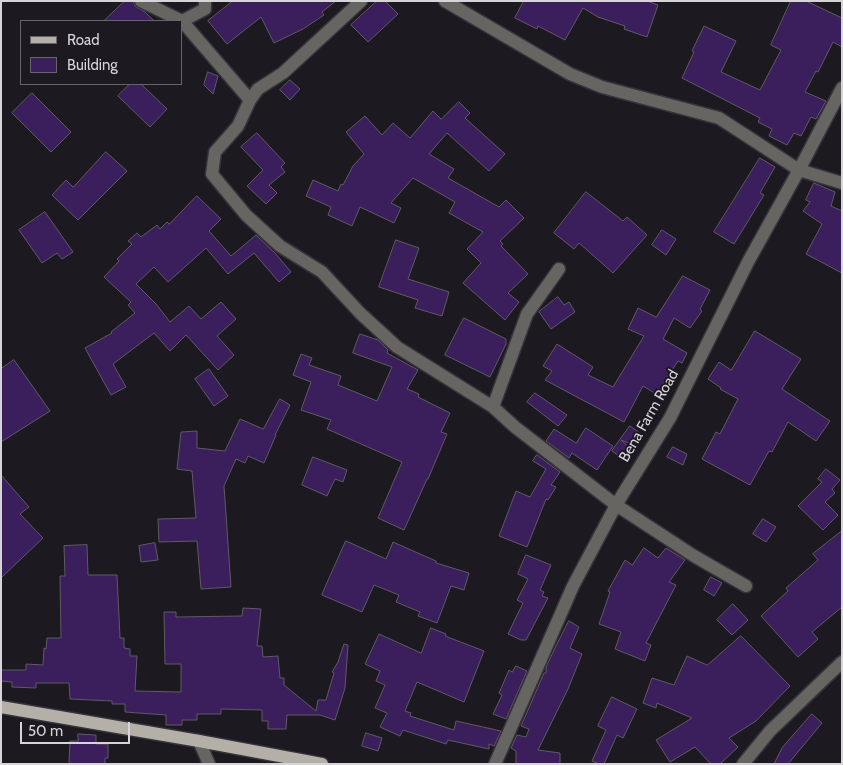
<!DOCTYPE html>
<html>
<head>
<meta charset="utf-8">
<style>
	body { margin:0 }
	#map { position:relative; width:843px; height:765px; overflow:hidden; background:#1c1921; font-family:Cabin,sans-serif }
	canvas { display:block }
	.frame { position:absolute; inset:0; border:2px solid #d6d4d9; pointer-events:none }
	.legend { position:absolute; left:20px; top:20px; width:162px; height:65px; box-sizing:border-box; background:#1c1921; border:1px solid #66646b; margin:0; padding:6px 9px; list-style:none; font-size:15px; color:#d6d4d9 }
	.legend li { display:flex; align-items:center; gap:10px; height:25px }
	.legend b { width:25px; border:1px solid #66646b }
	.scale { position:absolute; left:20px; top:722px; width:110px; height:22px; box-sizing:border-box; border:2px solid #d6d4d9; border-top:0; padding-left:6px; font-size:15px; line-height:18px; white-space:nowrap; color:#d6d4d9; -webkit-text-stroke:4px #1c1921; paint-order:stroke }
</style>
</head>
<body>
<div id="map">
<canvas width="843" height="765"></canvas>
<div class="frame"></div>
<ul class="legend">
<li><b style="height:6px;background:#b4b0a8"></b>Road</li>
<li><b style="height:14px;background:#3b1f5c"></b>Building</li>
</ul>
<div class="scale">50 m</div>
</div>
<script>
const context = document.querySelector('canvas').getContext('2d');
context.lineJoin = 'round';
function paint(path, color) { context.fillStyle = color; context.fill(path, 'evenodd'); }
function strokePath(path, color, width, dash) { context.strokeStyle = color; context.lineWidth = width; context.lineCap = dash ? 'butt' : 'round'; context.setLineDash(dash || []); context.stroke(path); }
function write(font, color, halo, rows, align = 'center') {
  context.font = font + ' Cabin,sans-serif'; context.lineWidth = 4; context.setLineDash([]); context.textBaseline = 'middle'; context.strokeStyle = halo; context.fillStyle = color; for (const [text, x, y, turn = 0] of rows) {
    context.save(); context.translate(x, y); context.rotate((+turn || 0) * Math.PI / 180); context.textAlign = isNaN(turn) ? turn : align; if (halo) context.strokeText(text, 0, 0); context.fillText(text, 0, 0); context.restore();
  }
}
const building = new Path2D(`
	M125 1H133L135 6 145 12 154 21H104Z
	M233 1H336L322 12 324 15 303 29 274 43 261 17 227 44 208 21Z
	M377 1H385L398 14 368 42 351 25Z
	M524 1H647L658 5 647 37 624 29 625 26 598 17 583 8 565 40 538 26 537 29 515 18Z
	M791 1H806L842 18V47L833 42 818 72 816 71 805 92 826 101 816 119 811 117 801 136 794 133 787 145 769 136 772 129 758 122 760 118 682 78 694 52 692 51 704 26 736 41 721 72 760 90 781 50 771 45Z
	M208 72 218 76 213 94 204 85Z
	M290 80 300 89 290 100 280 90Z
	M130 84H141L167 109 150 127 118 96Z
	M32 93 71 132 51 152 12 113Z
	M459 102 470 113 465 118 505 154 489 171 447 133 429 154 454 169 448 178 499 207 506 200 524 218 500 241 503 244 501 246 528 274 508 293 519 302 505 320 463 283 481 263 467 249 483 232 449 213 455 202 413 178 391 203 401 208 394 223 360 207 352 226 328 215 331 207 306 196 313 180 338 191 341 184 343 185 353 166 364 154 346 132 365 116 382 135 393 123 410 138 433 111 441 119Z
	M257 133 285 163 281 167 285 172 269 185 277 193 266 204 247 186 263 170 241 147Z
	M106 152 127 171 78 220 52 195 66 180 73 187Z
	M760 158 775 167 760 193 764 195 734 244 714 232Z
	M814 183 835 192 831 206 842 211V273L806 254 822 224 803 211 810 202 806 200Z
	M586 192 623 221 627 217 647 235 613 273 579 243 574 249 554 233Z
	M197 196 221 219 209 231 231 256 256 235 275 253 291 272 279 282 254 253 228 274 206 248 168 282 154 267 136 284 156 304 170 322 189 306 201 319 221 302 236 319 217 336 234 355 218 370 186 335 170 351 154 333 113 364 126 387 111 395 85 348 112 333 111 332 135 313 128 305 131 302 104 277 119 261 117 259 132 244 128 241 137 233 141 237 157 225 160 229 167 222 169 224Z
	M45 212 73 252 62 259 57 253 42 263 19 230Z
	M662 230 676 239 666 255 652 245Z
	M396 240 419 248 408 279 449 292 442 316 415 308 418 300 379 287Z
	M683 276 710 290 700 309 702 311 690 328 674 318 663 339 687 353 682 363 678 361 656 394 643 386 624 422 545 380 552 371 543 366 557 344 593 367 588 375 613 387 644 336 628 329 638 308 656 317Z
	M558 297 564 305 569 302 575 312 551 329 539 312Z
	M464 318 506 339V344L490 377 445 355Z
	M755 331 801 359 782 389 830 421 816 441 788 422 772 452 769 451 750 485 702 459 716 432 720 434 738 399 720 389 721 388 708 379 719 362 731 370Z
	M360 334 378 340 388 350 387 353 418 370 407 389 419 394 418 397 450 413 441 432 447 434 428 479H427L404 530 378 518 402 462 327 429 331 420 301 410 311 382 293 375 301 354 312 358 309 365 341 376 338 385 377 401 392 367 353 353Z
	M14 360 50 411 1 442V369Z
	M209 369 228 396 214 406 195 379Z
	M535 393 567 415 558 426 527 402Z
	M280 399 290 405 275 435H276L264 463 248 456 245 463 236 459 224 486 231 587 201 589 197 541 159 542 158 519 196 518 192 471 177 469 181 432 197 431V448L225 451 240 419 263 429Z
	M630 426 643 435 636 446 621 440 633 451 626 461 612 451Z
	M586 428 613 446 597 470 572 453 569 458 546 441 554 429 576 443Z
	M673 447 687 454 683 465 667 457Z
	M537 455 560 472 551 485 556 487 548 500 546 499 527 547 499 536 516 491 530 497 546 469 533 461Z
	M313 457 347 470 343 482 335 479 327 496 302 485Z
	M826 469 840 480 832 489 835 493 825 502 838 515 823 530 798 506 822 482 818 479Z
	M1 475 29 507 20 514 43 538 1 578Z
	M763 519 776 527 766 542 753 534Z
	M842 531V607L812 632 818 639 798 657 761 616 788 591 786 588 818 560 813 554Z
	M346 541 386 559 393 542 436 561V563L469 573 464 590 451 586 437 623 418 616 420 612 396 602 399 595 374 585 362 612 322 595Z
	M155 543 158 560 141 562 139 546Z
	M87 545 88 575H117L120 638H124V648L130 649V656H137L135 691 181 692V664H165L164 612H176V617L242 616 243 608 261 609 257 646H262L263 657 278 656 280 678H284V685L316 711 318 700H326L334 673 332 672 338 662 344 644 348 645 345 688 335 720 320 715H287L286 729H268V721H262V710L221 709V714H197V720H182V725H166V715L125 712V704H112V701L70 699 69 683H36V688L12 687V682L1 681V670H26V664L43 665 44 648 46 649 47 638H61L60 576H65L64 546Z
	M644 548 658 558 666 548 685 560 669 582 676 585 646 643 651 645 645 661 615 649 621 632 599 624 610 592 608 591 625 560 632 565Z
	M526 555 551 565 540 590 544 592 542 596 548 598 526 640H521L508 634 523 603 517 600 528 579 518 574Z
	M711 577 722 583 714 596 704 590Z
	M733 604 748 620 732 635 717 620Z
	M569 621 579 627 570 648 582 654 568 689 538 750 560 753V764H516V751L511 748 517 735 526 737 529 729 521 726 544 673H546V667L557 644Z
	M431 628 446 634 445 636 484 651 464 702 417 682 405 711 411 713 410 716 454 730 456 721 501 731 494 746 489 744V749L448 740 446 744 403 730 400 736 380 727 387 713 375 708 385 685 376 681 380 671 365 664 379 634 421 653Z
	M741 636 790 686 756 721 729 738 738 747 720 764H711L695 747 670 762 656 740 692 718 657 703 656 708 643 703 652 678 674 685 687 656 707 665Z
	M516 666 527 671 506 719 493 714 502 695 499 693 509 670 512 672Z
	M612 697 637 709 623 738 617 735 604 764H599L592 761 606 730 598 726Z
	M812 714 822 723 788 764H774L782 748Z
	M366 733 382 738 378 751 362 746Z
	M78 734 96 735V744H108V758H105V764H69L70 741H78Z`);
paint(building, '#3b1f5c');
strokePath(building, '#5e5b64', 1);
const minor = new Path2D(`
	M141 1 182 21 250 100
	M361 1 283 73 258 89 250 100 238 126 215 152 212 174 246 215 280 246 322 272 360 313 397 347 493 407 515 427 616 505 694 556 746 586
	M445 1 570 74 602 87 719 118 799 170 842 183
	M182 21 205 9V1
	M493 407 527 314 559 269
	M199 741 209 764
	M495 764 573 586 616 505 670 418 748 262 799 170 842 88
	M743 764 770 731 842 662`);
const major = new Path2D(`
	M1 707 199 741 322 764`);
strokePath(minor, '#36333b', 15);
strokePath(major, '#36333b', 15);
strokePath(minor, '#666561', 12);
strokePath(major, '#b4b0a8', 12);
write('15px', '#d6d4d9', '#1c1921', [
	["Bena Farm Road",649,416,-60]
]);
</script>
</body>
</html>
